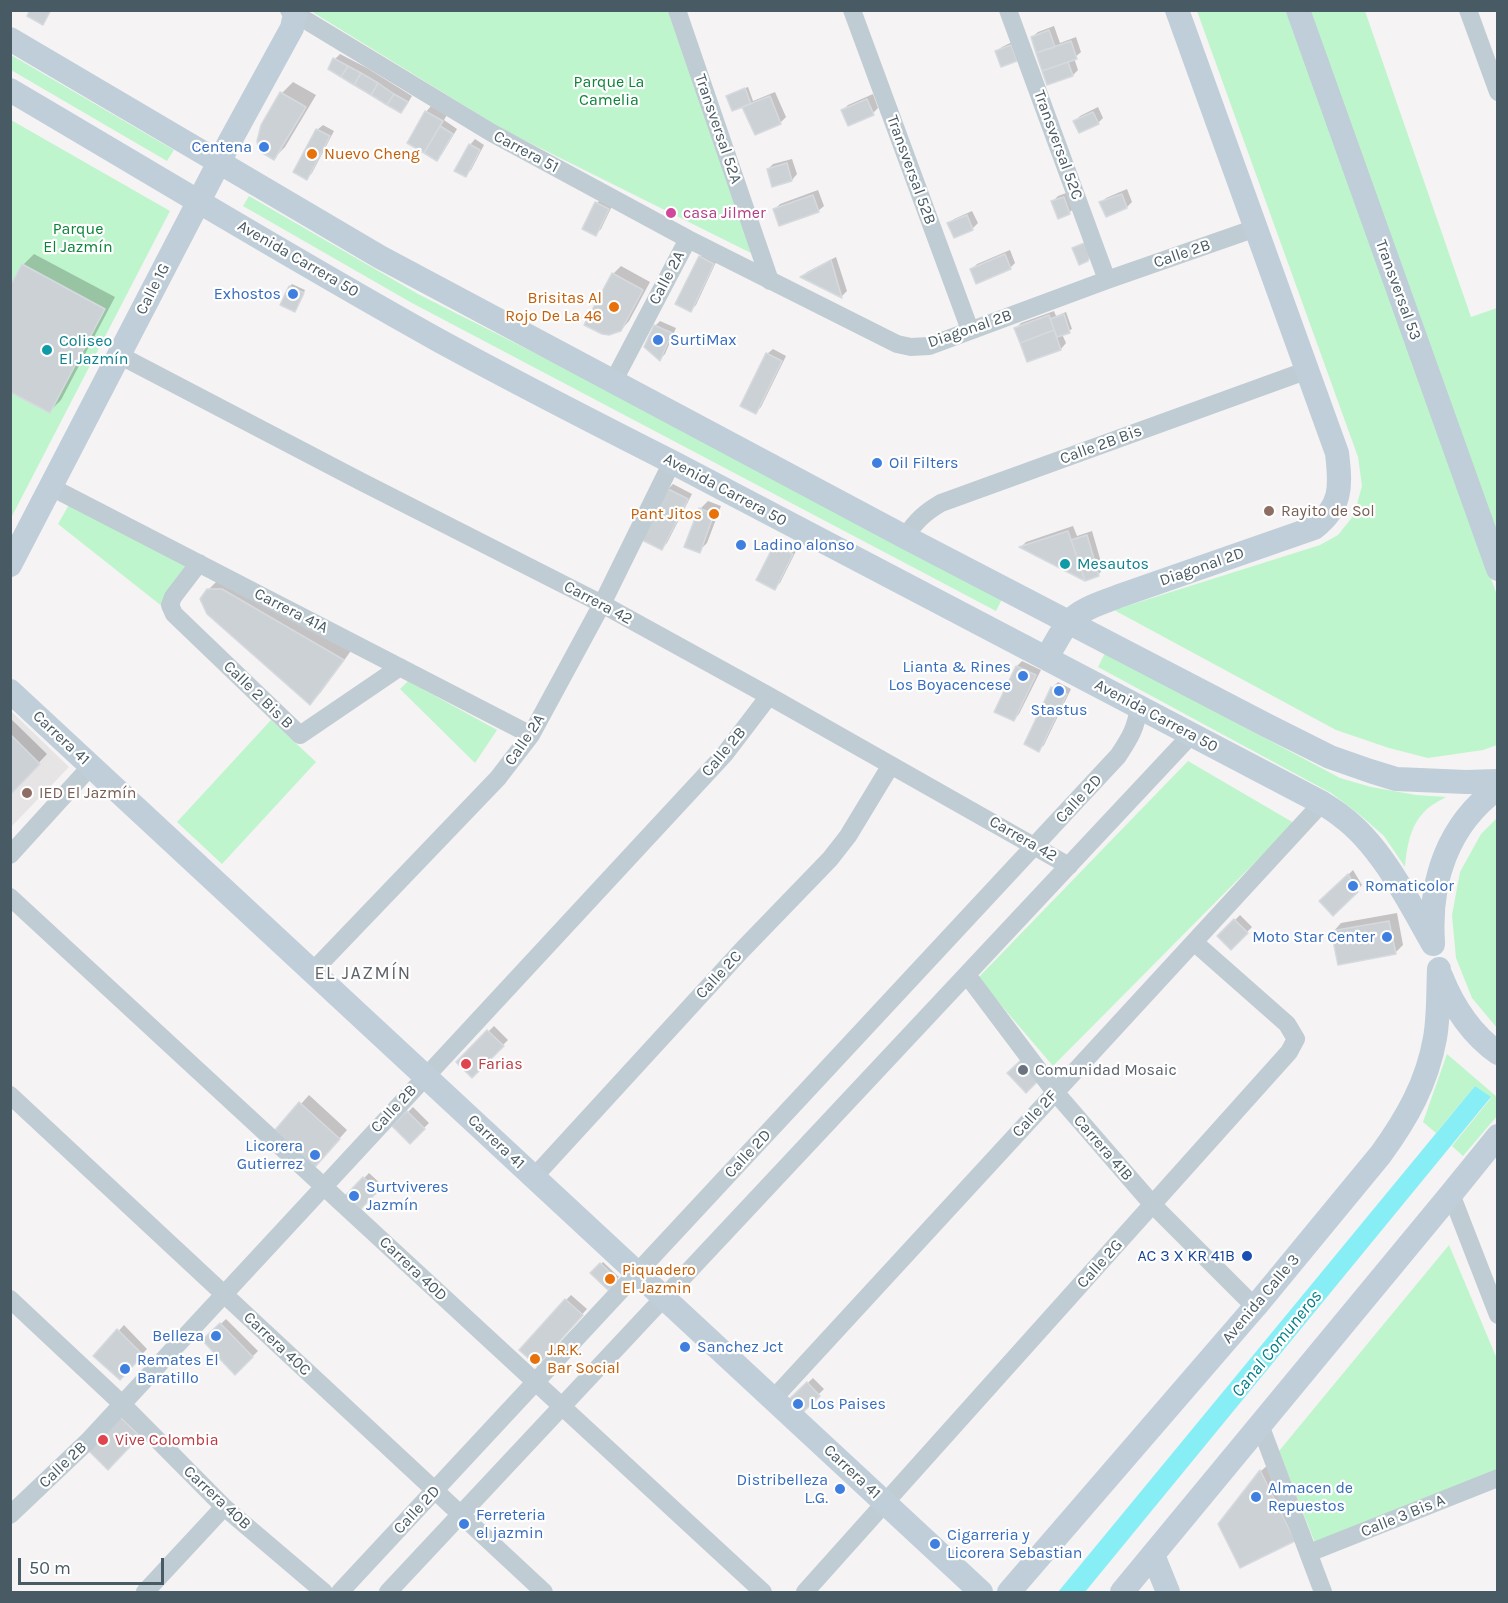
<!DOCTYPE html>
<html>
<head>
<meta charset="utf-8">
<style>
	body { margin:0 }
	#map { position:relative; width:1508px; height:1603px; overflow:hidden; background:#f5f3f3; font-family:Karla,sans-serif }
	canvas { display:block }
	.frame { position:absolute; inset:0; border:12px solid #485a63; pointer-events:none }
	.scale { position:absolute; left:18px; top:1558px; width:146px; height:27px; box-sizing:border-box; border:3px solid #485a63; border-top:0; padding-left:8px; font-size:18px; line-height:21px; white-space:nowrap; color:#485a63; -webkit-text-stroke:4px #fff; paint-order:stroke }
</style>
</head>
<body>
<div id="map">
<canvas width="1508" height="1603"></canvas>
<div class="frame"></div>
<div class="scale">50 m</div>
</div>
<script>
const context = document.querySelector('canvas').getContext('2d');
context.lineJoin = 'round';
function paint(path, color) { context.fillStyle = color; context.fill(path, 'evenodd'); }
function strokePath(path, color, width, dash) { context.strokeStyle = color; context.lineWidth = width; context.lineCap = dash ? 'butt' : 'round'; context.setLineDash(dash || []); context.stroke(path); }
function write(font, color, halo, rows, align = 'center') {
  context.font = font + ' Karla,sans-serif'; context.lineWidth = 4.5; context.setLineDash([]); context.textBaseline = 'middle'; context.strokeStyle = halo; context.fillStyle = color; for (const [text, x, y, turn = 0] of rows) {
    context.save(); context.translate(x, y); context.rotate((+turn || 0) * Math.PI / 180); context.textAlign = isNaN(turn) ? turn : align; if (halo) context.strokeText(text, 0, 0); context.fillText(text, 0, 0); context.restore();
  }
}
paint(new Path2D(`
	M10 710 69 767 11 827H10Z`), '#e6e4e5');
paint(new Path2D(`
	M313 11H668L753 254 504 130 314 13Z
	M1197 11H1289L1453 474 1497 595V745L1483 750 1428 758 1389 748 1336 730 1114 610 1320 545 1338 535 1354 515 1362 486 1358 457Z
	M1309 11H1365L1471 317 1497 308V540Z
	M11 55 174 150 167 161 11 70Z
	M11 120 170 211 11 518 10 120Z
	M249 196 418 294 608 390 1002 599 996 611 412 303 243 206Z
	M70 503 189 564 163 607 58 524Z
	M1105 653 1340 778 1371 787 1416 795 1446 797C1439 801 1431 805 1426 810 1410 825 1407 846 1405 867L1384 836 1360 815 1331 793 1098 667Z
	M408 681 497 730 475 763 400 689Z
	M271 720 316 762 222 864 177 822Z
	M1188 761 1294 823 1053 1066 978 978Z
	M1497 818V1028L1472 998 1456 958 1452 915 1460 872 1481 834Z
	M1447 1054 1497 1097V1116L1463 1156 1452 1146 1491 1098 1475 1086 1436 1133 1423 1122Z
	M1449 1245 1497 1359V1473L1315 1543 1279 1451Z`), '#bff5cc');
paint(new Path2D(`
	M1475 1086 1491 1097 1085 1592H1058Z`), '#87eef6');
paint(new Path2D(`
	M1054 26 1060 43 1076 37 1081 52 1074 58 1078 70 1073 75 1032 37 1038 32Z
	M1016 40 1022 54 1016 60 996 52 1002 47Z
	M340 54 367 68 412 96 406 106 401 111 335 59Z
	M293 82 316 95 285 147 274 158 262 125 282 93Z
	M748 87 753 101 775 92 786 117 781 122 755 133 744 108 728 96 730 94Z
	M873 94 878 108 873 113 843 110 848 105Z
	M431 106 447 115 444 120 457 129 442 154 437 159 409 142 426 112Z
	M1098 107 1103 118 1098 123 1075 121 1080 116Z
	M323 125 334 131 312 173 307 178 317 130Z
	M475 139 484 145 471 170 465 175 470 145Z
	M792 159 797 174 792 180 768 169 773 164Z
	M1127 189 1132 202 1127 207 1101 203 1106 198Z
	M818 190 824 206 818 211 775 209 780 204Z
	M1069 192 1074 208 1069 213 1053 201 1058 196Z
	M602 198 613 204 601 229 596 234 597 203Z
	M972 211 978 223 973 228 955 236 949 224 954 219Z
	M1010 250 1015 263 1010 268 972 269 977 264Z
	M705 252 718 258 696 305 691 310 700 257Z
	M34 254 115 297 61 400 50 411 23 265Z
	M836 257 847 291 842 296 802 277 807 272Z
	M621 266 650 282 629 321 621 330 613 274Z
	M292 284 305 290 297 308 290 286Z
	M1054 311 1056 316 1066 312 1072 329 1062 334 1066 343 1061 349 1028 361 1016 328 1021 323Z
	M660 321 676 328 665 354 660 359 655 326Z
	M773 349 786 356 761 407 756 412 767 354Z
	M673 484 692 494 667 543 662 548 668 489Z
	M708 501 721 506 707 543 699 551 700 509Z
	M1073 526 1077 536 1092 531 1103 569 1098 575 1022 546 1026 542Z
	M781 540 797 549 780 583 774 588 758 580 776 546Z
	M219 579 353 648 321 692 310 703 208 590Z
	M1022 661 1041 670 1019 714 1014 720 996 711 1017 666Z
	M1058 682 1071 689 1044 745 1039 750 1026 744 1053 687Z
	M10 718 47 754 10 793Z
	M1353 870 1362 885 1333 914 1322 901Z
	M1397 913 1403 945 1395 953 1333 932 1341 923Z
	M1240 915 1252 927 1231 948 1219 936Z
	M494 1026 508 1040 472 1076 458 1062Z
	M309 1095 347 1130 323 1157 301 1104Z
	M413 1107 429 1123 410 1142 394 1126Z
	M369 1173 382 1185 361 1207 348 1195Z
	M603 1262 619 1277 608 1288 592 1273Z
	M571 1295 587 1309 542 1359 566 1300Z
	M226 1319 258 1351 236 1373 204 1340Z
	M124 1325 147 1349 120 1378 96 1356Z
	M813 1378 824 1389 799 1414 788 1402Z
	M126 1413 144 1430 108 1468 90 1450Z
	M1269 1464 1302 1531 1241 1566 1220 1524 1261 1471Z`), '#0003');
const building = new Path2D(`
	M30 10H51L43 25 27 16Z
	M1049 30 1055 47 1036 53 1031 37Z
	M1071 41 1077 59 1042 71 1036 53Z
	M1011 45 1017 61 1001 67 995 51Z
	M333 58 348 66 341 77 328 69Z
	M1068 62 1073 76 1047 85 1042 71Z
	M348 66 361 73 354 85 341 77Z
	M361 73 378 83 371 95 354 85Z
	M378 83 394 94 387 105 371 95Z
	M745 88 751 104 732 111 726 96Z
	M280 92 306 107 274 160 259 151 257 141 261 125Z
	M394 94 408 102 401 113 387 105Z
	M770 96 781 124 755 135 742 107Z
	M867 99 874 115 848 126 841 110Z
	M425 111 443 121 424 153 407 143Z
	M1093 112 1099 124 1079 133 1073 121Z
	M440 126 453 134 437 161 424 153Z
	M316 129 330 136 307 180 293 172Z
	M469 144 480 150 466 177 454 171Z
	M787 163 792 181 772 187 767 169Z
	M1122 194 1127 208 1106 217 1099 202Z
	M813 195 819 212 779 226 773 209Z
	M1064 197 1070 214 1058 219 1051 201Z
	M595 202 609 209 596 236 582 229Z
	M967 215 973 230 954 238 947 223Z
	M1087 242 1091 252 1088 261 1079 265 1072 248Z
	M1005 254 1011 269 976 284 970 269Z
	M699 256 714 264 691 312 675 304Z
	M831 260 842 298 800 277Z
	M22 264 105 309 50 413 10 392V286Z
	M612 273 643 290 621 331 609 335 602 334 584 325Z
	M289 286 304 293 295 312 280 305Z
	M1064 314 1070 333 1057 337 1050 319Z
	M1049 315 1054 330 1020 343 1014 328Z
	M654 325 672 333 660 361 644 347Z
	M1054 330 1061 350 1027 362 1020 343Z
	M766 353 782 361 756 414 740 406Z
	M666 488 688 499 662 550 640 539Z
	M699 508 714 514 700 553 684 547Z
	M1068 531 1071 540 1085 581 1019 547Z
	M1087 535 1099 576 1085 581 1071 540Z
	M774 545 793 554 775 590 756 580Z
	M207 589H222L344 660 310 705 207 614 200 599Z
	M1016 666 1036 675 1014 721 994 712Z
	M1051 687 1067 694 1039 752 1024 744Z
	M10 734 40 764 10 795Z
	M1348 874 1358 892 1333 916 1319 901Z
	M1234 919 1248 933 1231 950 1217 936Z
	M1389 921 1396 954 1338 965 1331 931Z
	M487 1030 504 1046 472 1078 456 1062Z
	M1021 1060 1040 1079 1026 1093 1007 1073Z
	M299 1102 340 1139 315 1167 275 1130Z
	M407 1111 425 1129 410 1144 392 1126Z
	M363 1177 378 1191 361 1209 346 1195Z
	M600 1263 618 1280 608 1290 590 1273Z
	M565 1299 583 1315 537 1366 519 1350Z
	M220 1323 253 1357 235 1375 202 1340Z
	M117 1329 143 1355 120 1380 93 1356Z
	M807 1382 820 1396 799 1416 786 1402Z
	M120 1417 140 1436 108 1470 88 1450Z
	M1260 1470 1295 1541 1240 1568 1218 1524Z`);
paint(building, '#ccd1d5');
strokePath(building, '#d6dadf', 1.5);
strokePath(new Path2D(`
	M289 10 492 133 688 239 897 344 911 347 929 346 1107 280 1256 228
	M677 10 770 281
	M852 10 970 330
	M1008 10 1107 280
	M1468 10 1498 92
	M119 355 360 481 602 604 769 696 1069 866
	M613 382 688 239
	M51 487 531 735
	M905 537C916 521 924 513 941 503L1308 370
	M199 563 173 597 170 605 174 614 300 735 400 667
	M10 855 91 766
	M10 897 763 1592
	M312 972 498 778 531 735 602 604 672 462
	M967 975 1055 1092 1153 1205 1255 1307
	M10 1095 544 1592
	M534 1177 743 949 830 859 848 836 891 765
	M1451 1194 1498 1315
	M10 1299 122 1404 224 1507 324 1592
	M773 1399 1322 803
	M1260 1425 1323 1592
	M10 1515 88 1441 724 755 769 696
	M1309 1553 1498 1478
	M145 1592 224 1507
	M340 1592 1118 756C1130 738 1136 728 1139 707
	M388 1592 1192 734
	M805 1592 1289 1052 1296 1039 1287 1024 1194 942`), '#c0ccd3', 18);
strokePath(new Path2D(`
	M1298 10 1498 569
	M10 39 380 257 905 537 1268 726 1330 757 1370 771 1396 779 1466 782 1498 781
	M10 90C153 174 294 260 438 340 515 382 593 422 672 462L1322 803C1328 807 1335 811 1341 816 1381 845 1409 902 1433 944
	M10 565 229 143 292 28 295 14V10
	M1046 658C1054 647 1060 632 1069 622 1082 608 1102 603 1119 596L1314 528C1342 506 1341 487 1337 453L1177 10
	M10 691 981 1592
	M1433 942C1429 882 1447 825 1498 788
	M1441 976C1453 1006 1471 1034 1498 1053
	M1153 1555 1168 1592
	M1009 1592 1255 1307 1381 1154C1407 1118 1427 1083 1435 1038 1439 1015 1438 991 1439 969
	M1122 1592 1451 1194 1498 1136`), '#bfced8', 24);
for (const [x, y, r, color] of [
	[264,147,6,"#3f7fe0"],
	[312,154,6,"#e8710a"],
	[671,213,6,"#d1479c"],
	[293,294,6,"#3f7fe0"],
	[614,307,6,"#e8710a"],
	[658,340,6,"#3f7fe0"],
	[47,350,6,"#0f9aa8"],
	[877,463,6,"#3f7fe0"],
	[1269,511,6,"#8d6e63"],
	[714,514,6,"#e8710a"],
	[741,545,6,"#3f7fe0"],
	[1065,564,6,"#0f9aa8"],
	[1023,676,6,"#3f7fe0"],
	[1059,691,6,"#3f7fe0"],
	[27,793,6,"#8d6e63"],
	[1353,886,6,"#3f7fe0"],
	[1387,937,6,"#3f7fe0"],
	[466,1064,6,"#e0444e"],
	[1023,1070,6,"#6b7280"],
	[315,1155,6,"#3f7fe0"],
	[354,1196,6,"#3f7fe0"],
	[1247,1256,6,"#1a4fb4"],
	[610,1279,6,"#e8710a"],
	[216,1336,6,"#3f7fe0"],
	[685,1347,6,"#3f7fe0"],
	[535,1359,6,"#e8710a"],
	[125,1369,6,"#3f7fe0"],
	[798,1404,6,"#3f7fe0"],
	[103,1440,6,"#e0444e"],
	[840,1489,6,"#3f7fe0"],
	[1256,1497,6,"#3f7fe0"],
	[464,1524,6,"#3f7fe0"],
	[935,1544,6,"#3f7fe0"]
]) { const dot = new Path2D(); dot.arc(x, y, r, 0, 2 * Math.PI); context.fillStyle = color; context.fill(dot); strokePath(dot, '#fff', 2); }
write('16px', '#0d8339', '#fff', [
	["Parque La",609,82],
	["Camelia",609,100],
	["Parque",78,229],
	["El Jazmín",78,247]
]);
write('16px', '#485a63', '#fff', [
	["Transversal 52A",718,129,71],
	["Transversal 52C",1058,145,70],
	["Carrera 51",526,152,28],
	["Transversal 52B",911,170,70],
	["Calle 2B",1182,254,-19],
	["Avenida Carrera 50",298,259,30],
	["Calle 2A",667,278,-62],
	["Calle 1G",153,289,-63],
	["Transversal 53",1398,290,70],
	["Diagonal 2B",970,329,-19],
	["Calle 2B Bis",1101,445,-20],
	["Avenida Carrera 50",725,490,28],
	["Diagonal 2D",1202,567,-19],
	["Carrera 42",598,603,28],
	["Carrera 41A",291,611,27],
	["Calle 2 Bis B",258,695,44],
	["Avenida Carrera 50",1156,716,28],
	["Carrera 41",61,738,43],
	["Calle 2A",525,740,-56],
	["Calle 2B",724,752,-50],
	["Calle 2D",1079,799,-47],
	["Carrera 42",1023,839,30],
	["Calle 2C",719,975,-47],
	["Calle 2B",394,1109,-47],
	["Calle 2F",1035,1114,-47],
	["Carrera 41",496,1142,43],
	["Carrera 41B",1103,1148,49],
	["Calle 2D",748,1154,-47],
	["Calle 2G",1100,1264,-48],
	["Carrera 40D",413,1269,43],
	["Avenida Calle 3",1261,1299,-50],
	["Carrera 40C",277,1344,43],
	["Calle 2B",63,1465,-44],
	["Carrera 41",852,1472,43],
	["Carrera 40B",217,1498,43],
	["Calle 2D",417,1510,-47],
	["Calle 3 Bis A",1403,1516,-22]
]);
write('16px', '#366cbe', '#fff', [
	["Centena",252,147,"right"],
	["Exhostos",281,294,"right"],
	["SurtiMax",670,340],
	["Oil Filters",889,463],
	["Ladino alonso",753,545],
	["Lianta & Rines",1011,667,"right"],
	["Los Boyacencese",1011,685,"right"],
	["Stastus",1059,710,"center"],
	["Romaticolor",1365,886],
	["Moto Star Center",1375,937,"right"],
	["Licorera",303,1146,"right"],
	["Gutierrez",303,1164,"right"],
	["Surtviveres",366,1187],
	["Jazmín",366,1205],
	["Belleza",204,1336,"right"],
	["Sanchez Jct",697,1347],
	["Remates El",137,1360],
	["Baratillo",137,1378],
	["Los Paises",810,1404],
	["Distribelleza",828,1480,"right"],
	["L.G.",828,1498,"right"],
	["Almacen de",1268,1488],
	["Repuestos",1268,1506],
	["Ferreteria",476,1515],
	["el jazmin",476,1533],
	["Cigarreria y",947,1535],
	["Licorera Sebastian",947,1553]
], 'left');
write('16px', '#c56008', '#fff', [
	["Nuevo Cheng",324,154],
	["Brisitas Al",602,298,"right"],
	["Rojo De La 46",602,316,"right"],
	["Pant Jitos",702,514,"right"],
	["Piquadero",622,1270],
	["El Jazmin",622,1288],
	["J.R.K.",547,1350],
	["Bar Social",547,1368]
], 'left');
write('16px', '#b23c85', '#fff', [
	["casa Jilmer",683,213]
], 'left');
write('16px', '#0d838f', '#fff', [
	["Coliseo",59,341],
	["El Jazmín",59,359],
	["Mesautos",1077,564]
], 'left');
write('16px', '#785e54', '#fff', [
	["Rayito de Sol",1281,511],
	["IED El Jazmín",39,793]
], 'left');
write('16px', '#be3a42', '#fff', [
	["Farias",478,1064],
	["Vive Colombia",115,1440]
], 'left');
write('16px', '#5b616d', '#fff', [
	["Comunidad Mosaic",1035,1070]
], 'left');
write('16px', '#164399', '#fff', [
	["AC 3 X KR 41B",1235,1256]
], 'right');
context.letterSpacing = '1.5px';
write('18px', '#5e6469', '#fff', [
	["EL JAZMÍN",363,974]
]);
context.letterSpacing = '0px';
write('italic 18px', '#05808a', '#fff', [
	["Canal Comuneros",1277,1344,-51]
]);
</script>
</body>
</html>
